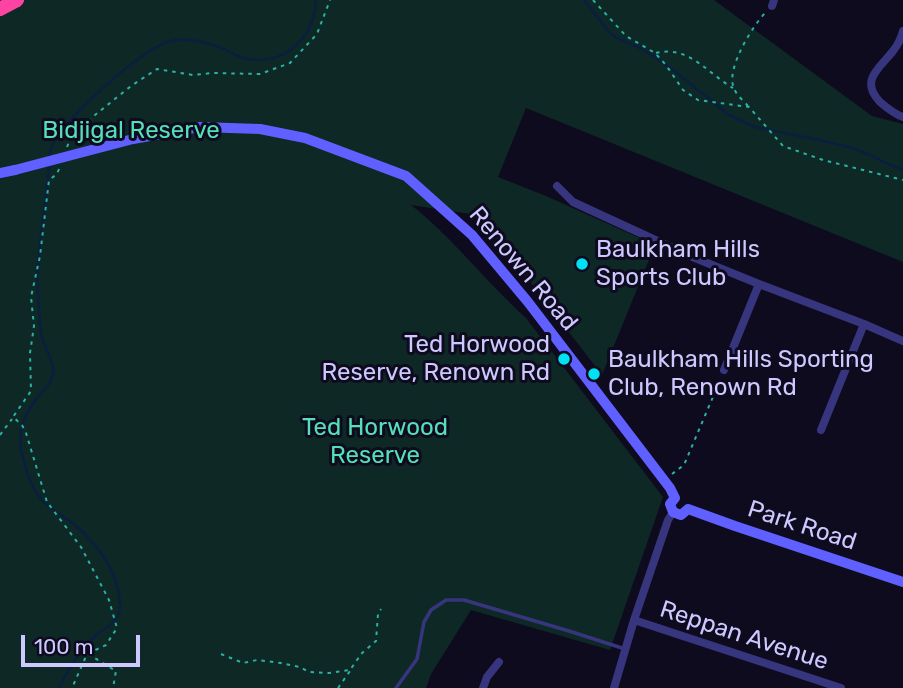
<!DOCTYPE html>
<html>
<head>
<meta charset="utf-8">
<style>
	body { margin:0 }
	#map { position:relative; width:903px; height:688px; overflow:hidden; background:#0e0b1e; font-family:Rubik,sans-serif }
	canvas { display:block }
	.scale { position:absolute; left:21px; top:635px; width:119px; height:32px; box-sizing:border-box; border:4px solid #cdc8ff; border-top:0; padding-left:9px; font-size:21px; line-height:24px; white-space:nowrap; color:#cdc8ff; -webkit-text-stroke:5px #0e0b1e; paint-order:stroke }
</style>
</head>
<body>
<div id="map">
<canvas width="903" height="688"></canvas>
<div class="scale">100 m</div>
</div>
<script>
const context = document.querySelector('canvas').getContext('2d');
context.lineJoin = 'round';
function paint(path, color) { context.fillStyle = color; context.fill(path, 'evenodd'); }
function strokePath(path, color, width, dash) { context.strokeStyle = color; context.lineWidth = width; context.lineCap = dash ? 'butt' : 'round'; context.setLineDash(dash || []); context.stroke(path); }
function write(font, color, halo, rows, align = 'center') {
  context.font = font + ' Rubik,sans-serif'; context.lineWidth = 6; context.setLineDash([]); context.textBaseline = 'middle'; context.strokeStyle = halo; context.fillStyle = color; for (const [text, x, y, turn = 0] of rows) {
    context.save(); context.translate(x, y); context.rotate((+turn || 0) * Math.PI / 180); context.textAlign = isNaN(turn) ? turn : align; if (halo) context.strokeText(text, 0, 0); context.fillText(text, 0, 0); context.restore();
  }
}
paint(new Path2D(`
	M0 0H714L872 116 903 124V262L526 108 498 177 546 196 655 245 602 375 504 248 477 220V215L411 205C453 238 486 282 526 318L663 497 610 650 471 610 431 674 426 688H0Z`), '#0e2826');
strokePath(new Path2D(`
	M584 0 610 33 617 38 642 49 676 72 729 115 755 127C787 134 820 139 852 148 870 153 885 164 903 170
	M49 157C50 149 53 143 57 137 73 112 148 42 176 40 192 39 210 43 224 49 230 52 236 56 243 58 283 68 315 38 316 0
	M49 163C48 190 43 216 40 243 37 265 37 289 39 311 40 320 40 329 42 338 46 350 57 366 52 378 49 387 41 392 36 399 24 415 17 434 22 454 25 468 31 486 40 498 50 511 65 516 77 527 99 545 119 575 120 604 120 610 119 615 116 619 111 627 102 630 95 636 80 649 68 670 59 688`), '#0a1f3f', 2.5);
strokePath(new Path2D(`
	M593 0 626 36 655 53 666 65 683 90 698 100 749 107 783 146 823 160 903 180
	M656 53C689 45 707 73 733 88
	M748 106C744 101 736 95 734 88 725 70 753 25 766 12
	M67 147 71 137 95 115 131 86 157 69 193 75 212 73 260 74 290 63 317 34 330 0
	M59 169 57 174 49 180 40 256 31 297 34 326 30 353 31 391 13 417 22 425 26 433 47 502 81 547 109 600 117 628 106 645 87 654 72 688
	M0 435 12 419
	M672 474 684 465 721 378
	M88 654 116 671 113 688
	M221 654 243 663 257 660 281 663 300 667 309 672 329 673 350 670 362 653 376 641 378 614 381 609
	M338 688 350 671`), '#2bb1a5', 2, [3.5, 5]);
strokePath(new Path2D(`
	M396 688 417 659 424 622 431 610 446 600H464L569 631 625 649`), '#36357e', 3.5);
strokePath(new Path2D(`
	M772 6 774 0
	M903 31C901 38 898 45 893 51 880 68 859 80 880 102 887 108 894 114 903 117
	M557 186 573 202 690 256 759 284 864 324 903 341
	M724 370 759 284
	M821 430 864 324
	M634 620 841 688
	M483 688 487 677 499 662
	M614 688 634 620 668 520 673 512`), '#36357e', 8);
strokePath(new Path2D(`
	M133 139 200 127 260 129 305 138 406 176 472 235 528 302 670 488 675 498
	M0 173 15 170
	M675 498 670 504 673 512 681 515 688 509
	M688 509 735 526 903 582`), '#5f60ff', 10);
strokePath(new Path2D(`
	M0 9 17 0`), '#ff43a2', 14);
strokePath(new Path2D(`
	M15 170 133 139`), '#5f60ff', 10);
for (const [x, y, r, color] of [
	[582,264,7,"#00e1f3"],
	[564,359,7,"#00e1f3"],
	[594,374,7,"#00e1f3"]
]) { const dot = new Path2D(); dot.arc(x, y, r, 0, 2 * Math.PI); context.fillStyle = color; context.fill(dot); strokePath(dot, '#0e0b1e', 2.5); }
write('24px', '#53e0b9', '#0e0b1e', [
	["Bidjigal Reserve",131,131],
	["Ted Horwood",375,428],
	["Reserve",375,456]
]);
write('24px', '#cdc8ff', '#0e0b1e', [
	["Baulkham Hills",596,250],
	["Sports Club",596,278],
	["Ted Horwood",550,345,"right"],
	["Reserve, Renown Rd",550,373,"right"],
	["Baulkham Hills Sporting",608,360],
	["Club, Renown Rd",608,388]
], 'left');
write('24px', '#cdc8ff', '#0e0b1e', [
	["Renown Road",523,269,50],
	["Park Road",802,526,18],
	["Reppan Avenue",744,636,18]
]);
</script>
</body>
</html>
